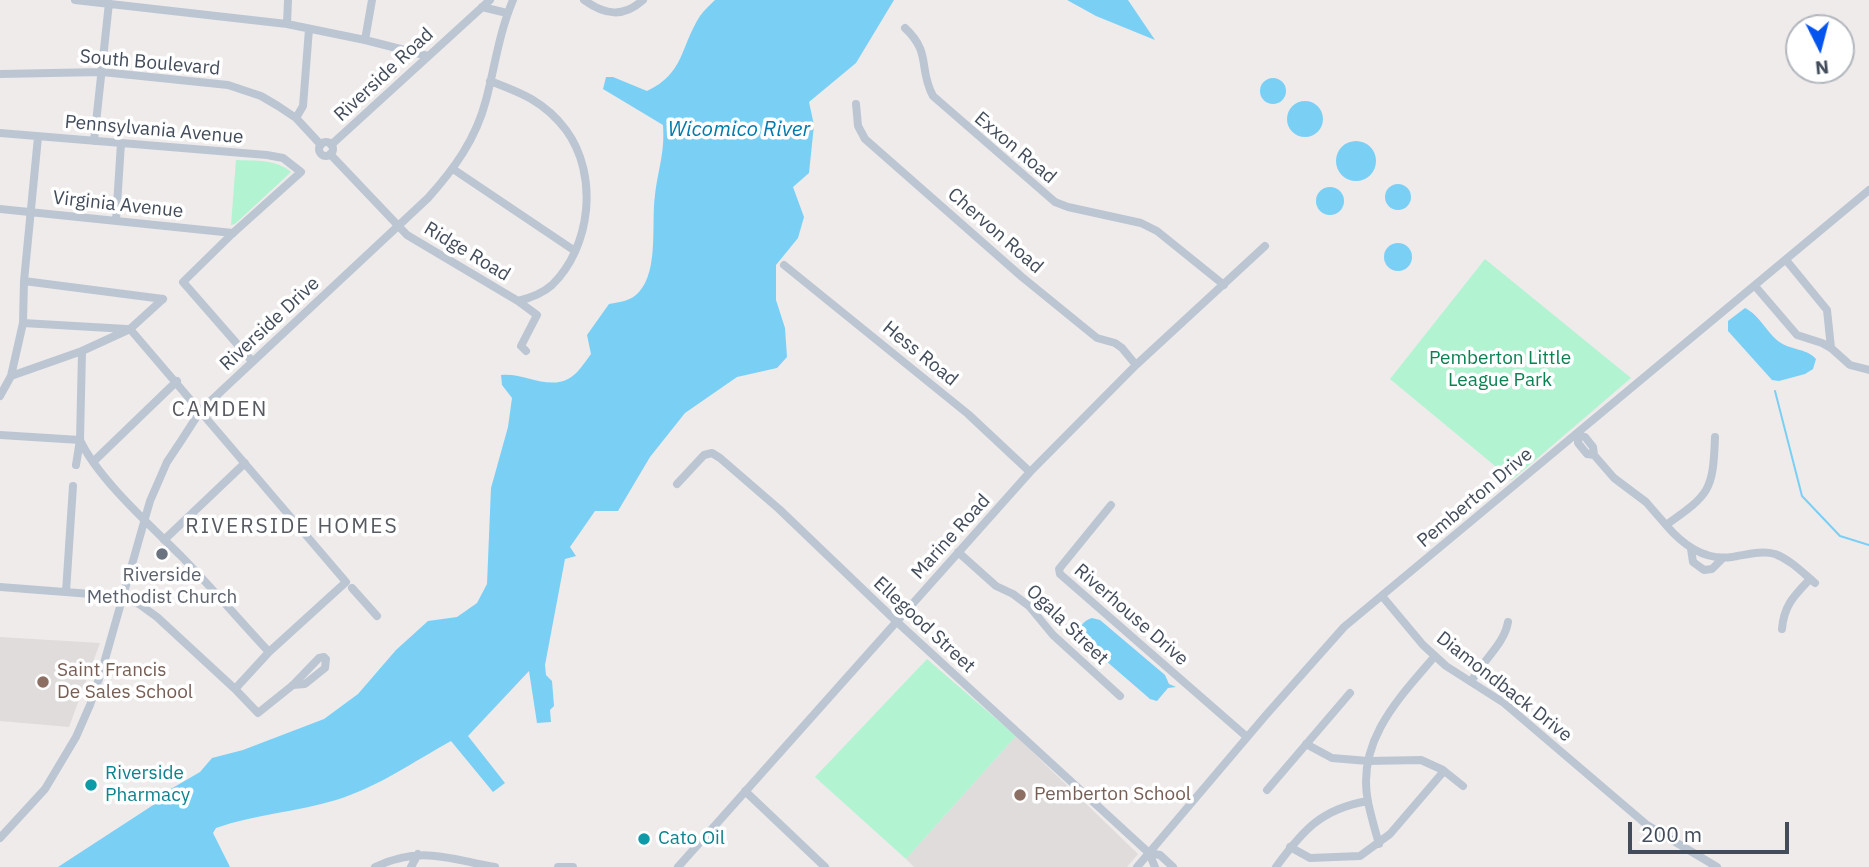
<!DOCTYPE html>
<html>
<head>
<meta charset="utf-8">
<style>
	body { margin:0 }
	#map { position:relative; width:1869px; height:867px; overflow:hidden; background:#efebeb; font-family:"IBM Plex Sans",sans-serif }
	canvas { display:block }
	.north { position:absolute; left:1785px; top:14px; width:70px; height:70px; box-sizing:border-box; background:#fff; border:2px solid #b3b7bd; border-radius:50%; rotate:174deg; font-size:19px; font-weight:700; line-height:28px; text-align:center; color:#424c5a }
	.north::after { content:''; display:block; margin:auto; width:24px; height:32px; background:#0554ee; clip-path:polygon(50% 0,100% 100%,50% 72%,0 100%) }
	.scale { position:absolute; left:1628px; top:822px; width:161px; height:32px; box-sizing:border-box; border:4px solid #424c5a; border-top:0; padding-left:9px; font-size:21px; line-height:24px; white-space:nowrap; color:#424c5a; -webkit-text-stroke:5px #fff; paint-order:stroke }
</style>
</head>
<body>
<div id="map">
<canvas width="1869" height="867"></canvas>
<div class="north">N</div>
<div class="scale">200 m</div>
</div>
<script>
const context = document.querySelector('canvas').getContext('2d');
context.lineJoin = 'round';
function paint(path, color) { context.fillStyle = color; context.fill(path, 'evenodd'); }
function strokePath(path, color, width, dash) { context.strokeStyle = color; context.lineWidth = width; context.lineCap = dash ? 'butt' : 'round'; context.setLineDash(dash || []); context.stroke(path); }
function write(font, color, halo, rows, align = 'center') {
  context.font = font + ' "IBM Plex Sans",sans-serif'; context.lineWidth = 7; context.setLineDash([]); context.textBaseline = 'middle'; context.strokeStyle = halo; context.fillStyle = color; for (const [text, x, y, turn = 0] of rows) {
    context.save(); context.translate(x, y); context.rotate((+turn || 0) * Math.PI / 180); context.textAlign = isNaN(turn) ? turn : align; if (halo) context.strokeText(text, 0, 0); context.fillText(text, 0, 0); context.restore();
  }
}
paint(new Path2D(`
	M0 637 100 643 69 727 0 721Z
	M1016 736 1138 854 1127 867H914L906 859Z`), '#e0dcdc');
paint(new Path2D(`
	M236 160C256 161 276 159 291 172L235 224 231 225Z
	M1485 259 1631 378 1512 480 1390 379Z
	M927 659 1016 736 906 859 815 777Z`), '#b2f3d2');
paint(new Path2D(`
	M715 0H894L856 63 809 102 814 125 809 173 793 187 804 217 798 238 776 265V300L785 328 787 357 777 368 737 377 685 413 650 457 618 511H595L570 547 576 556 565 559 545 665 546 675 552 681 554 706 550 710 551 722 537 723 529 671 468 736 505 783 493 792 451 741C413 762 378 787 336 800 297 812 255 814 216 828L213 833 230 867H58L164 798 160 791 166 788 169 790 200 772 212 758 243 750 324 719 358 694 396 650 428 621 457 617 477 603 487 584 491 488 508 427 512 398 502 385 501 375C523 372 547 390 568 379 577 375 585 362 591 354L587 335 609 304C620 302 631 301 639 292 659 270 651 223 655 195 658 169 665 153 663 125L603 89 606 77H613L647 91C685 73 680 47 700 16 704 10 710 5 715 0Z
	M1067 0H1128L1155 40 1096 16Z
	M1260 91a13 13 0 1 1 26 0a13 13 0 1 1-26 0Z
	M1287 119a18 18 0 1 1 36 0a18 18 0 1 1-36 0Z
	M1336 161a20 20 0 1 1 40 0a20 20 0 1 1-40 0Z
	M1385 197a13 13 0 1 1 26 0a13 13 0 1 1-26 0Z
	M1316 201a14 14 0 1 1 28 0a14 14 0 1 1-28 0Z
	M1384 257a14 14 0 1 1 28 0a14 14 0 1 1-28 0Z
	M1745 308C1760 315 1767 334 1781 343 1792 350 1808 349 1816 359L1813 369 1805 374 1779 381 1772 380 1728 331V321Z
	M1092 618 1100 620 1165 675 1169 684 1176 687 1168 688 1157 701 1150 699 1083 641C1076 632 1080 622 1092 618Z`), '#7acff5');
strokePath(new Path2D(`
	M1775 391 1802 496 1840 536 1869 545`), '#7acff5', 2);
strokePath(new Path2D(`
	M75 0 287 24 365 40 428 56
	M584 0C605 15 623 18 643 0
	M482 7 507 13
	M287 24 288 0
	M905 28C932 53 918 69 933 96L1055 202 1068 207 1141 223 1157 231 1224 285
	M365 40 372 0
	M0 74 102 72 228 85 261 96 278 106 296 118 321 145
	M856 104 858 126 865 139 1022 277 1097 338 1115 343 1122 348 1136 365
	M296 118 303 106 309 29
	M0 133 267 155 283 158 301 172 233 233 183 282 252 361
	M94 141 109 3
	M319 149a7 7 0 1 1 14 0a7 7 0 1 1-14 0Z
	M331 145 490 0
	M330 154 407 235 518 301C530 298 542 294 552 285 591 247 599 175 566 130 545 102 522 93 490 81
	M453 169 575 251
	M0 209 233 233
	M116 221 121 143
	M1786 260 1827 310 1831 348
	M784 265 968 414 1030 472
	M24 281 163 299
	M1755 286 1797 335 1822 343 1831 348 1850 365 1869 370
	M518 301 537 315 521 346 526 351
	M23 323 127 329
	M130 329 346 582 269 652 235 689
	M11 376 82 351 130 329 163 299
	M0 396 11 376 23 323 24 281 38 137
	M1576 434 1578 436 1585 437 1593 447 1594 455
	M0 435 80 440C98 479 151 526 182 557 212 588 240 621 269 652
	M1578 436V443L1587 454 1594 455 1614 478 1646 502 1666 525
	M1715 437C1713 491 1710 494 1666 525 1682 544 1704 561 1732 557 1746 555 1761 550 1775 554 1791 560 1803 573 1815 583
	M93 462 177 381
	M76 465 80 440 82 351
	M677 484 704 455 712 453 720 458 779 509 896 621 1149 853 1155 867
	M1111 505 1059 569 1060 574 1247 737
	M164 540 245 463
	M1691 549 1693 562 1704 570 1712 569 1723 558
	M958 552 996 586 1013 594 1029 606 1053 635 1120 696
	M0 587 117 596 139 604 157 617 235 689 258 713 293 685 319 658 324 657 326 659 325 668 305 684 293 685
	M352 588 377 616
	M66 592 73 486
	M1382 596 1423 645 1446 666 1504 703 1647 825 1717 867
	M1782 629C1784 605 1794 596 1810 579
	M1471 682C1482 661 1504 645 1508 622
	M1306 744 1332 758 1368 761 1421 760 1443 770 1463 786
	M1267 790 1350 693
	M745 791 825 867
	M0 838 45 789 76 737 90 705 102 670 150 501 167 462 181 441 201 410 428 198C454 169 476 139 486 100 495 66 499 33 513 0
	M1379 844C1375 830 1371 816 1368 802 1356 741 1399 698 1435 656
	M1290 847 1310 858 1360 856 1390 834 1444 771
	M1149 853 1160 855 1173 867
	M375 867C421 845 449 859 495 867
	M411 867 418 854
	M558 867H573
	M678 867 1030 472 1136 365 1265 246
	M1137 867 1266 715 1344 627 1869 190
	M1276 867C1303 830 1321 809 1368 801`), '#bcc6d3', 8);
for (const [x, y, r, color] of [
	[162,554,7,"#6b7280"],
	[43,682,7,"#8d6e63"],
	[91,785,7,"#0f9aa8"],
	[1020,795,7,"#8d6e63"],
	[644,839,7,"#0f9aa8"]
]) { const dot = new Path2D(); dot.arc(x, y, r, 0, 2 * Math.PI); context.fillStyle = color; context.fill(dot); strokePath(dot, '#fff', 2.5); }
write('19px', '#424c5a', '#fff', [
	["South Boulevard",150,63,5],
	["Riverside Road",384,75,-43],
	["Pennsylvania Avenue",154,130,5],
	["Exxon Road",1015,148,40],
	["Virginia Avenue",118,205,6],
	["Chervon Road",995,231,41],
	["Ridge Road",467,252,31],
	["Riverside Drive",270,324,-43],
	["Hess Road",920,354,39],
	["Pemberton Drive",1475,498,-40],
	["Marine Road",951,537,-48],
	["Riverhouse Drive",1131,615,41],
	["Ellegood Street",924,625,43],
	["Ogala Street",1067,625,44],
	["Diamondback Drive",1504,687,38]
]);
write('19px', '#0c8253', '#fff', [
	["Pemberton Little",1500,359],
	["League Park",1500,381]
]);
write('19px', '#5b616d', '#fff', [
	["Riverside",162,576],
	["Methodist Church",162,598]
]);
write('19px', '#785e54', '#fff', [
	["Saint Francis",57,671],
	["De Sales School",57,693],
	["Pemberton School",1034,795]
], 'left');
write('19px', '#0d838f', '#fff', [
	["Riverside",105,774],
	["Pharmacy",105,796],
	["Cato Oil",658,839]
], 'left');
write('italic 21px', '#0079af', '#fff', [
	["Wicomico River",739,130]
]);
context.letterSpacing = '2px';
write('21px', '#575b61', '#fff', [
	["CAMDEN",220,410],
	["RIVERSIDE HOMES",292,527]
]);
context.letterSpacing = '0px';
</script>
</body>
</html>
